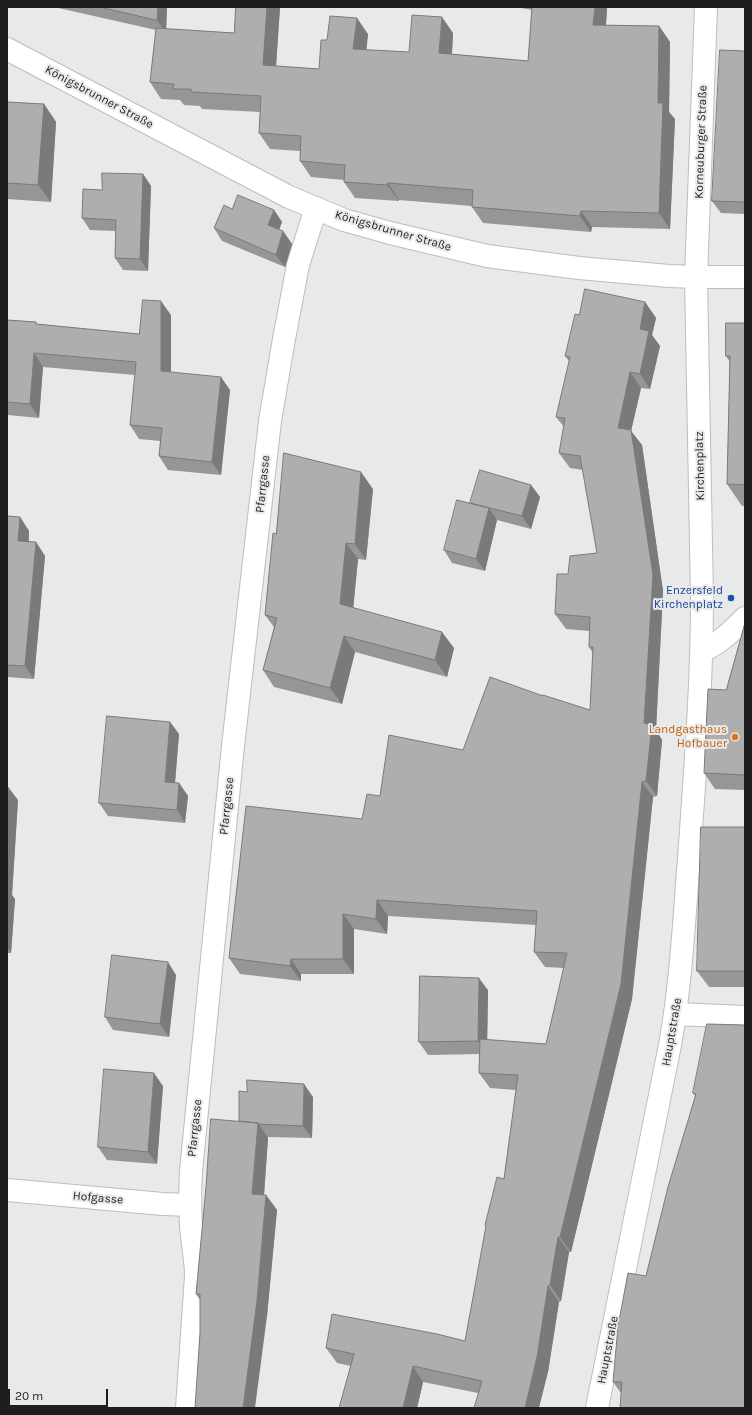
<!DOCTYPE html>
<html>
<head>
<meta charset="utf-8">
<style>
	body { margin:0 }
	#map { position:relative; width:752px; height:1415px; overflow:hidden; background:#e8e9ea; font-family:Karla,sans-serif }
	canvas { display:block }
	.frame { position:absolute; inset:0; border:8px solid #1e1e1f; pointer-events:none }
	.scale { position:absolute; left:8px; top:1389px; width:100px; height:18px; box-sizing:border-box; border:2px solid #1e1e1f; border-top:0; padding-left:5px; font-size:12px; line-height:14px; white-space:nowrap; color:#1e1e1f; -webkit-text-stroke:3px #e8e9ea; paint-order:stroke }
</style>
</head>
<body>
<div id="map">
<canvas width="752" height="1415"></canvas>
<div class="frame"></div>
<div class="scale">20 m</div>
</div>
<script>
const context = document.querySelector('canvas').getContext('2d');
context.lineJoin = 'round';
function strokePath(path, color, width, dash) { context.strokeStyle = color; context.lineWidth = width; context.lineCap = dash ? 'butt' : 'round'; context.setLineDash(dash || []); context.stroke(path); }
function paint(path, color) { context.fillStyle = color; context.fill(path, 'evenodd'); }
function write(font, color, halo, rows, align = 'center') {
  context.font = font + ' Karla,sans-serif'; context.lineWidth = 4; context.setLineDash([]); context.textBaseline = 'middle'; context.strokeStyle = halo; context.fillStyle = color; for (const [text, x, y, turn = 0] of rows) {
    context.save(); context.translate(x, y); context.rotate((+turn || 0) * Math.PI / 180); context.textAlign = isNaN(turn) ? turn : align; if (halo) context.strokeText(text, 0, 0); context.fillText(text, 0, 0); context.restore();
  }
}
const minor = new Path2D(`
	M696 277H745
	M702 651C719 644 732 631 745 618
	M7 1190 163 1204 190 1205
	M187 1408 196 1276C196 1259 192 1243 191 1226 190 1208 190 1189 191 1171L233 746 270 421 284 339 298 265 316 208`);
const tertiary = new Path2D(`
	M7 49 289 197 344 220 390 233 487 256 579 268 669 276 696 277
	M676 1014 745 1017
	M597 1408 670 1045C681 984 684 921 689 858 695 772 702 685 702 598L696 277 706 7`);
strokePath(minor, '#bcbdbe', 24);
strokePath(tertiary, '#bcbdbe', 24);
strokePath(minor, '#fff', 22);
strokePath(tertiary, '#fff', 22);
paint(new Path2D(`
	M54 7H167L166 29 234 33 236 7H280L276 66 319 69 327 40 368 34 366 50 409 52 453 33 452 54 528 61 532 10 516 7H607L606 25 659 26 670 42 669 112 675 119 670 229 592 227 591 232 483 223 472 207V206L399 200V201L355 198 344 182V180L311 177 300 161V151L270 149 259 133 260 112 202 109 200 106 184 105 180 100 161 99 150 82 156 30Z
	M745 51V214L721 213 712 201Z
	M7 102 44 104 56 122 51 202 7 199Z
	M143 174 151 186 148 271 123 270 115 258 116 231 90 230 82 218 102 190Z
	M232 209 274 210 282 222 279 230 283 231 292 244 285 267 222 241 214 228Z
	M645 302 656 318 652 335 660 346 650 389 641 388 631 431 642 445 663 591 656 730 662 740 657 796 653 797 632 999 571 1252H569L561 1301 559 1302 548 1372 478 1393 423 1382 417 1408H339L351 1366 337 1363 326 1348 465 1341 486 1227 485 1225 504 1179 516 1090 490 1088 479 1073 480 1054 428 1055 419 1042 488 990 487 1040 546 1044 564 968 545 967 534 952 536 925 388 916 387 934 354 929V974H301V981L240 974 229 958 362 819 380 796 463 750 543 696 590 710 593 653 589 647 590 631 566 629 555 614 568 574 597 553 583 470 570 468 559 453 564 427 556 417 569 361 565 356 579 315Z
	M171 315V372L230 390 221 475 168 470 159 456 160 441 139 439 130 425 135 375 43 367 39 418 8 415 7 424V320L36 322 37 324 139 334Z
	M745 323V506H742L727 484 730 362 726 356Z
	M531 485 540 497 531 529 497 520 485 571 452 563 444 550 471 503Z
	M373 489 366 560 358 559 353 608 454 648 447 677 355 652 342 704 274 687 263 670 274 627 265 615 276 534Z
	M7 516 20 517 29 531V542H36L45 556 34 679 7 677Z
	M745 623V790L715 789 704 773 726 690Z
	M170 722 179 734 175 783H179L188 796 185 823 108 816 99 803Z
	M7 787 18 800 12 895 15 899 11 953H7Z
	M745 827V987H709L697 971Z
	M176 975 169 1037 113 1030 105 1017Z
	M745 1025 621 1393 613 1382 646 1276 695 1096 693 1093Z
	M163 1086 157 1164 107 1160 98 1147Z
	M313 1097 312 1138 267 1137 268 1138 264 1195H266L277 1210 267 1316 200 1333V1300L196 1294 239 1121Z`), '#969696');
paint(new Path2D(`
	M158 7H167L166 33 157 20Z
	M267 7H280L275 81 263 65Z
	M595 7H607L605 41 593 25Z
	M442 17 453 33 451 69 439 53Z
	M357 18 368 34 365 65 353 49Z
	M659 26 670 42 669 112 675 119 670 229 659 213 658 103Z
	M44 104 56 122 51 202 38 185Z
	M143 174 151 186 148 271 140 259Z
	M388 183 399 200V201L387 185Z
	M274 210 282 222 276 237 268 225Z
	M581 211 592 227 591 232 580 216Z
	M283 231 292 244 285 267 276 255Z
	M161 301 171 315V384L161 371Z
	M645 302 656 318 652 335 660 346 650 389 640 374V329Z
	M34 353 43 367 39 418 30 404Z
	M630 372 641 388 631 431 642 445 663 591 656 730 662 740 657 796 646 781 644 723 618 428Z
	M221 377 230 390 221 475 212 462Z
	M361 472 373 489 366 560 355 544Z
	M531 485 540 497 531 529 522 516Z
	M489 508 497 520 485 571 476 559Z
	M20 517 29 531 28 554 18 541Z
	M36 542 45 556 34 679 25 666Z
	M346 543 358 559 352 621 340 604Z
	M442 632 454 648 447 677 435 660Z
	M344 636 355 652 342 704 330 688Z
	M170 722 179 734 174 794 165 782Z
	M642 782 653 797 632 999 571 1252 560 1237Z
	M179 783 188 796 185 823 177 810Z
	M9 788 18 800 12 895 15 899 11 953 7 948V820Z
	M377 900 388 916 387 934 376 919Z
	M343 914 354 929V974L343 959Z
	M291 959 301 974V981L290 966Z
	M168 962 176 975 169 1037 160 1024Z
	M479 978 488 990 487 1054 478 1041Z
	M154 1073 163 1086 157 1164 148 1152Z
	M304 1084 313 1097 312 1138 303 1126Z
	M258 1123 268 1138 263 1209 252 1194Z
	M266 1195 277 1210 267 1316 255 1408H243Z
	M558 1237 569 1252 561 1301 550 1285Z
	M548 1286 559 1302 548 1372 539 1408H525Z
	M413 1366 423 1382 417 1408H403Z`), '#7a7a7a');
const building = new Path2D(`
	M100 7H158L157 20Z
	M236 7H267L263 65 319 69 321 40H327L330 16 357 18 353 49 409 52 412 15 442 17 439 53 528 61 532 7H595L593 25 659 26 658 103H663L659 213 581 211 580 216 472 207 473 190 388 183 387 185 344 182 345 165 300 161 301 136 259 133 261 96 191 92V89H173L174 84 150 82 156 28 234 33Z
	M720 50 745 51V202L712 201Z
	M7 102 44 104 38 185 7 183Z
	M102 173 143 174 140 259 115 258 116 220 82 218 83 189 102 190Z
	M238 195 274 210 268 225 283 231 276 255 214 228 224 205 232 209Z
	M585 289 645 302 640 329 649 331 640 374 630 372 618 428 631 430 653 575 644 723 652 725 646 781 642 782 621 984 560 1237H558L550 1285 548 1286 537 1357 525 1408H474L482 1381 413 1366 403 1408H339L354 1354 326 1348 332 1314 437 1334 465 1341 486 1226 485 1225 497 1177 504 1179 518 1075 479 1073 480 1039 546 1044 567 953 534 952 537 911 377 900 376 919 343 914V959H291L290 966 229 958 246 806 362 819 367 794 380 796 389 735 463 750 490 677 543 696V695L590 710 593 647H589L590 617 555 614 557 574H568L570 556 597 553 580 456 559 453 565 418 556 417 570 357 565 356 575 314 579 315Z
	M143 300 161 301V371L221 377 212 462 159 456 162 428 130 425 136 362 34 353 30 404 7 402V320L36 322V324L139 334Z
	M726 323H745V485L727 484 730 356H726Z
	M284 453 361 472 355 544 346 543 340 604 442 632 435 660 344 636 330 688 263 670 277 618 265 615 273 533 276 534Z
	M480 470 531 485 522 516 470 503Z
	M457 500 489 508 476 559 444 550Z
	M7 516 20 517 18 541 36 542 25 666 7 665Z
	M745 623V775L704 773 708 689 726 690Z
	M107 716 170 722 165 782 179 783 177 810 99 803Z
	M7 787 9 788 7 820Z
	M701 827H745V971H697Z
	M112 955 168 962 160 1024 105 1017Z
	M420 976 479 978 478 1041 419 1042Z
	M707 1024 745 1025V1408H620L622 1382H613L618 1326 628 1273 646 1276 668 1187 696 1094 693 1093Z
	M104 1069 154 1073 148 1152 98 1147Z
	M247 1080 304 1084 303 1126 259 1124 258 1123 239 1121V1091L247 1092Z
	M211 1119 258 1123 252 1194 266 1195 257 1301 243 1408H195L200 1333V1294H196L206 1187Z`);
paint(building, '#afaeaf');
strokePath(building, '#7a7a7a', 1);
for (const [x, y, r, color] of [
	[731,598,4,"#1a4fb4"],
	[735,737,4,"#e8710a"]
]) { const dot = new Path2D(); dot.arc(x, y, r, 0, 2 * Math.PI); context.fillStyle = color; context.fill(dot); strokePath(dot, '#e8e9ea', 1.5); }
write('12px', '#1e1e1f', '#e8e9ea', [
	["Königsbrunner Straße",99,97,28],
	["Korneuburger Straße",701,142,-88],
	["Königsbrunner Straße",393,231,16],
	["Kirchenplatz",700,466,-91],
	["Pfarrgasse",263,484,-84],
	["Pfarrgasse",227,806,-84],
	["Hauptstraße",672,1032,-80],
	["Pfarrgasse",195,1128,-84],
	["Hofgasse",98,1198,5],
	["Hauptstraße",608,1350,-79]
]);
write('12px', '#164399', '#e8e9ea', [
	["Enzersfeld",723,591],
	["Kirchenplatz",723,605]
], 'right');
write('12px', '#c56008', '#e8e9ea', [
	["Landgasthaus",727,730],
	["Hofbauer",727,744]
], 'right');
</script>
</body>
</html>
